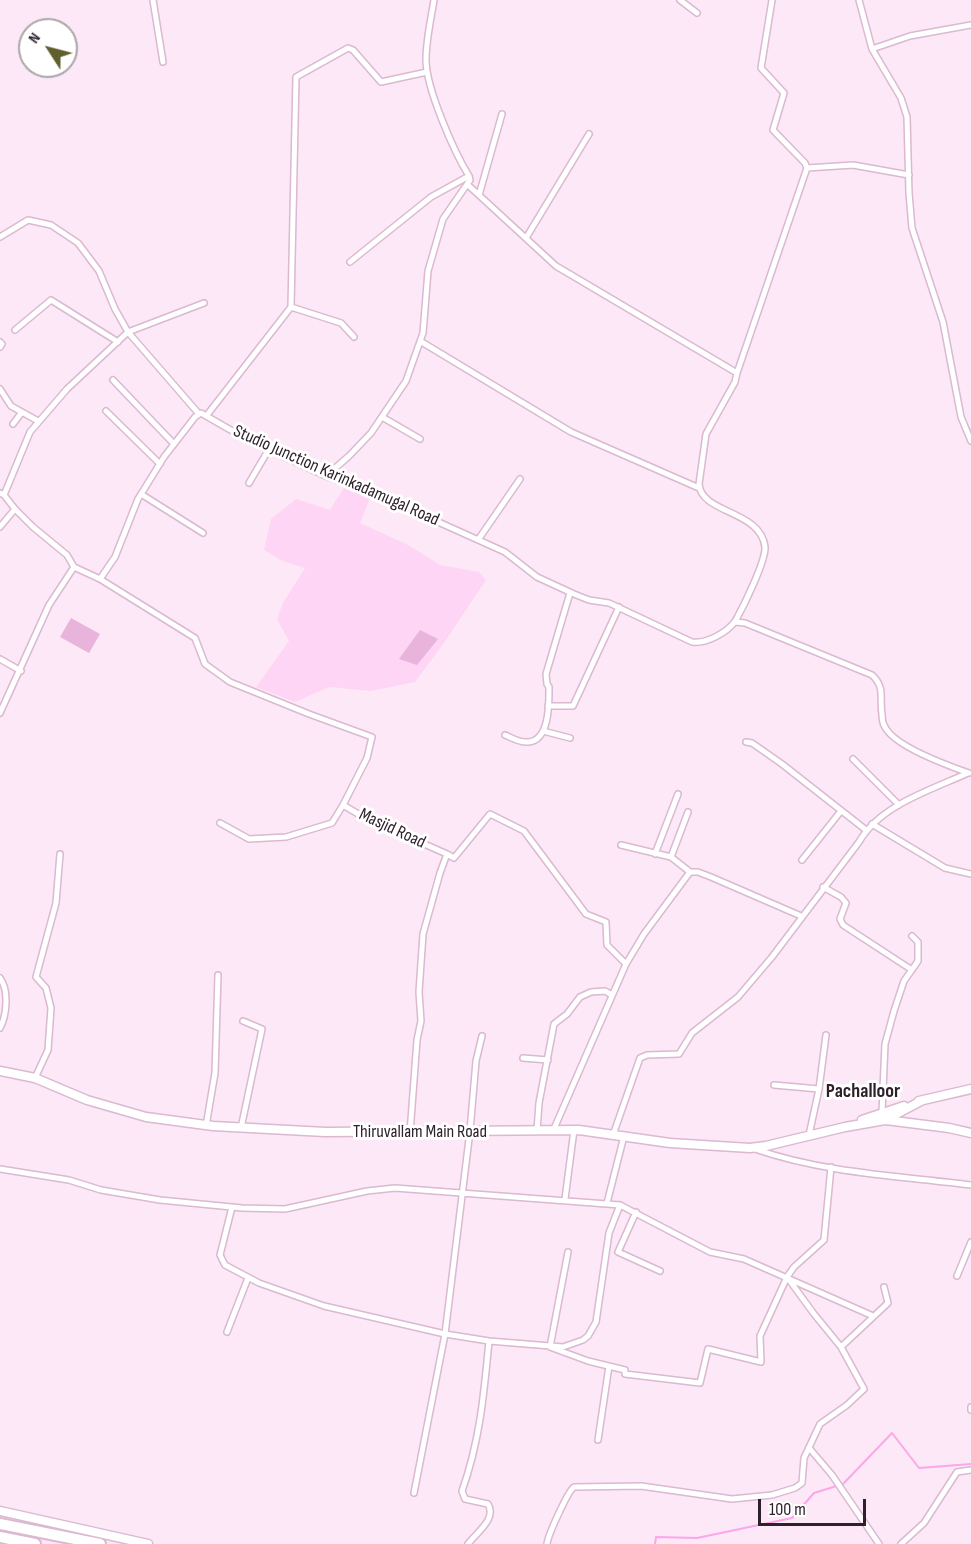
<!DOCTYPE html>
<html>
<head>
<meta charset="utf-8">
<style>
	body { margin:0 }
	#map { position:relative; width:971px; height:1544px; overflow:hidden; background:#fce8f7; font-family:"Sofia Sans Condensed",sans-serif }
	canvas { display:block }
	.north { position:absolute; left:18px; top:18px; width:60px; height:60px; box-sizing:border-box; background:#fff; border:2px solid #aba6aa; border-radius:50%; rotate:306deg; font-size:16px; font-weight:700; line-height:24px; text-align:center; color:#2e212b }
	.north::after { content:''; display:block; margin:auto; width:21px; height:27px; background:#5f602d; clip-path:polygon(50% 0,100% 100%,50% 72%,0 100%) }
	.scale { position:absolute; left:758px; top:1499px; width:108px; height:27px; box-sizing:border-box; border:3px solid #2e212b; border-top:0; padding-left:8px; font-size:18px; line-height:21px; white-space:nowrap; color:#2e212b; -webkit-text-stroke:4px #fff; paint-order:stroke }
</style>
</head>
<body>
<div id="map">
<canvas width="971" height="1544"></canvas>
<div class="north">N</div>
<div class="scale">100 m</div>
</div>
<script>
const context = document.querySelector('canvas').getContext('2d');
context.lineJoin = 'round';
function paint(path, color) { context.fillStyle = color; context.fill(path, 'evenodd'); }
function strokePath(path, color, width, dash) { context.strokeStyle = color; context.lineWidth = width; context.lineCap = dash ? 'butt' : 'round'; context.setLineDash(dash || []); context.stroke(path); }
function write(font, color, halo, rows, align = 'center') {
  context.font = font + ' "Sofia Sans Condensed",sans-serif'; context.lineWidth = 6; context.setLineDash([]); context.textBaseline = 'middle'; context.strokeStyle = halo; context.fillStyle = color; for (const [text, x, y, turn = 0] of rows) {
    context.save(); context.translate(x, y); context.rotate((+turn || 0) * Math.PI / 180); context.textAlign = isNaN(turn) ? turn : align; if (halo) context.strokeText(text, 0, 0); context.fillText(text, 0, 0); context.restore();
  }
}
paint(new Path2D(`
	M345 486 371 496 360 523 408 545 440 565 479 572 486 580 446 640 415 682 371 691 329 687 295 702 256 687 289 641 277 619 283 603 305 568 282 561 264 550 271 519 296 499 330 510Z`), '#fed5f4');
paint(new Path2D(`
	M71 618 100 634 89 653 60 637Z
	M420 630 438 639 417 665 399 659Z`), '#e8b4db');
strokePath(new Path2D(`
	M655 1544 656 1537 697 1538 792 1518 814 1493 843 1484 892 1433 919 1468 971 1464`), '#fba7e8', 2);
const street = new Path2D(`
	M153 0 163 62
	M680 0 697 13
	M859 0 872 49 901 98 907 117 909 193 912 228 943 322 961 417 971 441
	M872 49 910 36 971 25
	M807 168 853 165 909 175
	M479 195 502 114
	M0 237 28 220 51 225 78 243 99 271 115 309 128 332 199 414
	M526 238 589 134
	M350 262 431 197 469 176
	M291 307 341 323 354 337
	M15 330 51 300 118 342
	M420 341 571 432 699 488
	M0 342 2 344 0 347
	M737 373 807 168 805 163 773 130 784 93 761 68 772 0
	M113 380 174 444
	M0 389 11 406 38 421
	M106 411 160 464
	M207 415 291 307 296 77 348 48 353 50 381 82 427 72
	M382 417 420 439
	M13 424 22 412
	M326 476 349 456 371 433 406 381 423 333 428 271 443 219 470 180 469 176C454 152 426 88 426 60 426 40 431 19 434 0
	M249 483 269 449
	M0 493 4 495 15 509
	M141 494 203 533
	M4 495 30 432 67 389 128 332 204 303
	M0 527 15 509 33 527 67 555 74 567
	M478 540 520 479
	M100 579 195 638 205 664 230 682 309 714 372 737 367 758 343 805 365 818 447 854 440 873 423 934 419 992 421 1021 417 1040 410 1133
	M735 622 745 623 872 675C886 688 879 699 882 714 882 718 883 724 885 727 895 747 949 766 969 773
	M0 659 21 671
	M548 706H573L619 607
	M0 713 49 605 74 567 100 579 115 557 138 499 164 457 195 417 201 413 248 440 326 476 376 494 505 552 537 577 574 594 589 600 609 603 692 642C707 644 728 632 736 620 743 607 766 561 765 547 761 510 701 514 699 484L706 434 735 382 737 373 556 266 468 185
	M543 731 570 738
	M505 735C512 738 520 743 528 742 550 741 549 702 549 687L547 684 546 674 570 593
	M746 742 752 743 782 764 866 830
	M853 759 899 805
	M220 823 249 839 286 837 332 823 343 805
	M872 824 945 868 971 874
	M621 845 671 857 690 872
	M447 854 454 858 490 814 524 831 586 914 606 922 607 945 626 964
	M655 854 678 794
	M671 857 688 812
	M802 860 841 811
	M823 887 841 897 846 903 840 919 843 925 912 970
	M0 978C9 990 7 1015 0 1028
	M523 1058 548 1060
	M35 1078 48 1050 51 1008 46 988 36 977 56 903 60 854
	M774 1085 819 1089
	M882 1112 885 1044 894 1011 904 981 918 961V942L912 936
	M206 1126 215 1073 218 975
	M241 1128 262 1029 243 1021
	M537 1131 539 1103 554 1024 567 1014 580 997 591 992 605 991 612 995
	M553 1131 626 964 644 934 690 872H698L711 877 801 916
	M613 1135 640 1058 647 1055 679 1054 692 1033 738 997 772 957 859 842C880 805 931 790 968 773
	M809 1135 819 1089 826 1035
	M755 1149C824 1173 899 1176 971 1185
	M0 1169 69 1180 101 1190 160 1200 242 1208 285 1209 367 1191 395 1188 620 1205
	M565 1199 574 1130
	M607 1203 624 1136
	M232 1207 220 1255 225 1265 259 1283 324 1306 445 1334 489 1341 563 1347 583 1340 588 1336 596 1322 609 1233 620 1205 710 1252 744 1259 873 1316
	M636 1212 618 1252 660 1271
	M568 1252 550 1347 588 1361 625 1370V1374L700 1383 708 1349 761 1362 760 1336 787 1277
	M957 1276 971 1242
	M227 1332 248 1278
	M841 1347 888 1303 884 1287
	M971 1407V1410
	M598 1440 609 1366
	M810 1449 832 1475 879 1544
	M414 1493 445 1334 470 1131 476 1061 482 1036
	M468 1544C477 1532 497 1519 488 1504L465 1499 462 1491C480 1441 484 1393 489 1341
	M547 1544C548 1535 568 1491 574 1487L641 1486 732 1499 772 1495 795 1488 802 1483 804 1458 820 1424 847 1405 864 1389 841 1347 814 1314 787 1277 794 1267 824 1240 831 1167
	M901 1544 924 1523 957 1472 971 1470`);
const secondary = new Path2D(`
	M0 1071 35 1078 87 1100 146 1117 213 1126 325 1132 579 1130 670 1143 750 1148 766 1146 845 1127 885 1120 923 1100
	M919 1101 971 1089
	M862 1120 904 1106
	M886 1120 949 1128 971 1133
	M0 1511 148 1544`);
const highway = new Path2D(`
	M0 1524 100 1544
	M0 1537 35 1544`);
strokePath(street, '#dab9d1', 8);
strokePath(secondary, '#dab9d1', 11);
strokePath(highway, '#dab9d1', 14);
strokePath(street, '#fff', 5);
strokePath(secondary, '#fff', 8);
strokePath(highway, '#fff', 10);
write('18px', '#2e212b', '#fff', [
	["Studio Junction Karinkadamugal Road",336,476,24],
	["Masjid Road",392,829,25],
	["Thiruvallam Main Road",420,1132]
]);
write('bold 20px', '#2e212b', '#fff', [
	["Pachalloor",863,1092]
]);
</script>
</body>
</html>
